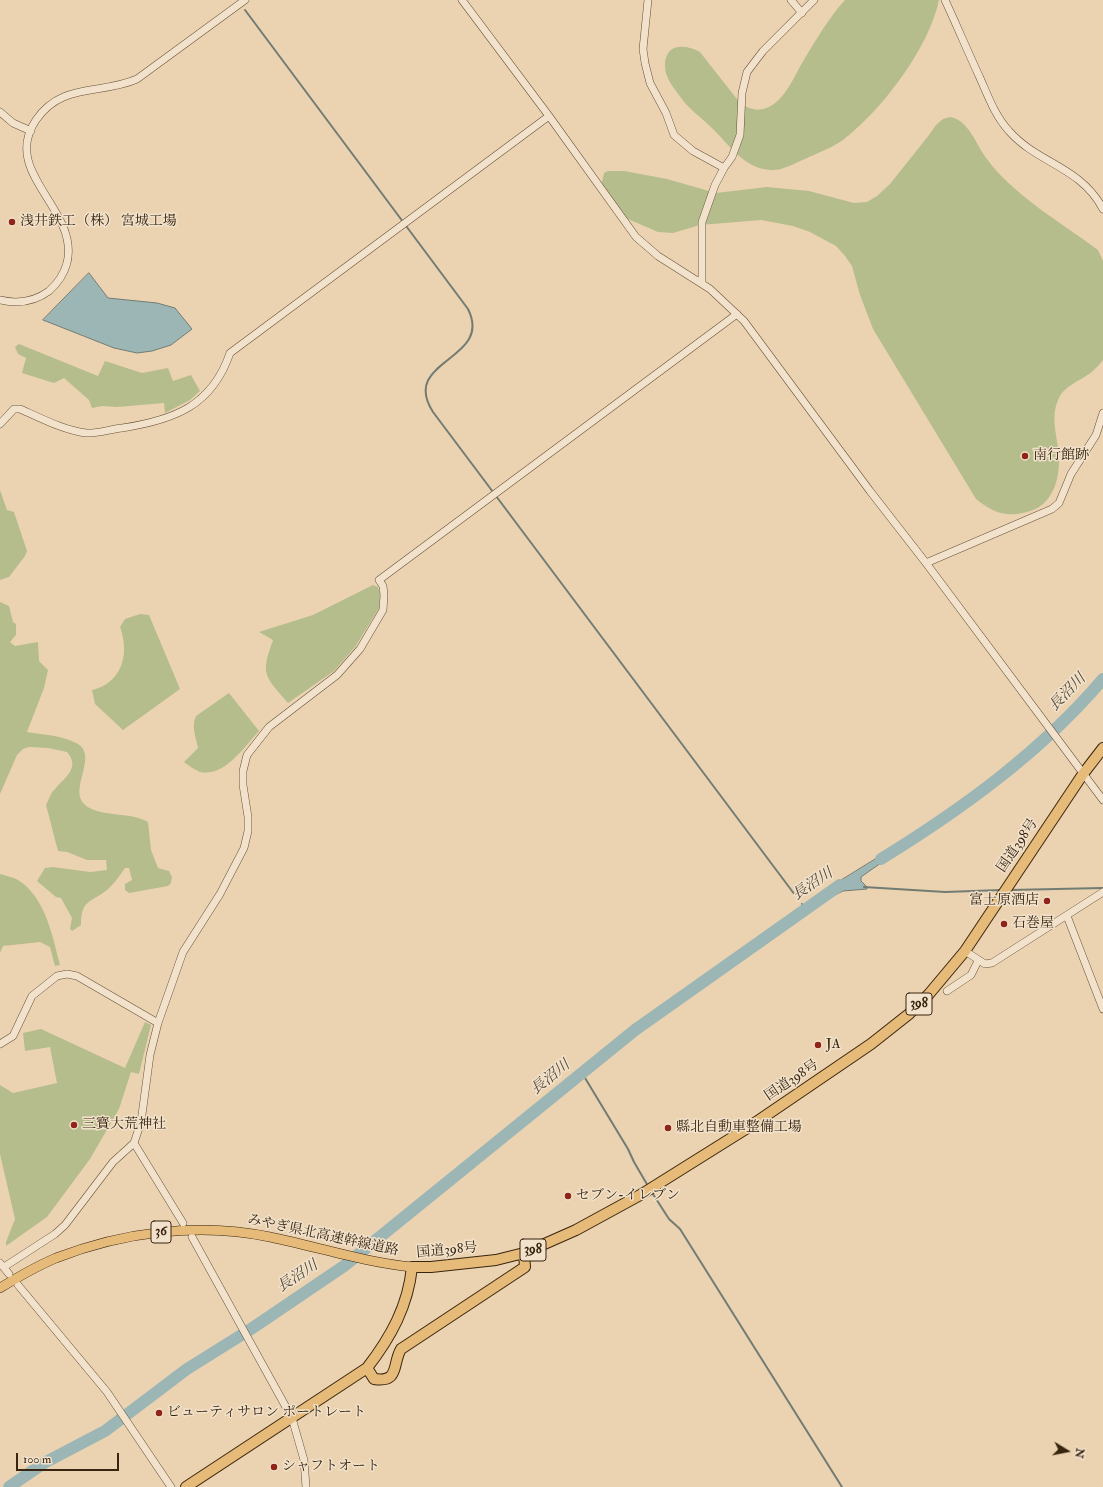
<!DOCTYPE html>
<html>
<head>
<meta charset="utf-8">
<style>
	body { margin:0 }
	#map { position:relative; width:1103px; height:1487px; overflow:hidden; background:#ebd3b1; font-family:"IM FELL Double Pica",serif }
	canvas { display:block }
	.north { position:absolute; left:1047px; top:1431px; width:40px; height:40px; -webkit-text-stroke:3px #f2e2cc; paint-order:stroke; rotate:100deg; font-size:11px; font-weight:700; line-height:16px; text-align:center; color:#38250f }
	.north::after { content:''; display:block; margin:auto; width:14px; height:18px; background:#38250f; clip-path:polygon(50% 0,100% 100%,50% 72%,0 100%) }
	.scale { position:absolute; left:16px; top:1453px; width:103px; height:18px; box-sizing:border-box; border:2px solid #38250f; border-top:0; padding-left:5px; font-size:12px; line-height:14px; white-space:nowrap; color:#38250f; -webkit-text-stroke:3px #f2e2cc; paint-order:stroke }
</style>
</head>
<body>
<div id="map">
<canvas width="1103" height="1487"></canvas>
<div class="north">N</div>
<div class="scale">100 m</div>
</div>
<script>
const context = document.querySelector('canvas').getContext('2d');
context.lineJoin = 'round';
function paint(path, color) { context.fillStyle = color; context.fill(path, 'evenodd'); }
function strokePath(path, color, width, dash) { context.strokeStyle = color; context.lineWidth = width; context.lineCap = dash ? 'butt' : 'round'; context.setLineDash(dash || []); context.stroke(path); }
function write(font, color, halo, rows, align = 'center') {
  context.font = font + ' "IM FELL Double Pica","Noto Serif JP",serif'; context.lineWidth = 3; context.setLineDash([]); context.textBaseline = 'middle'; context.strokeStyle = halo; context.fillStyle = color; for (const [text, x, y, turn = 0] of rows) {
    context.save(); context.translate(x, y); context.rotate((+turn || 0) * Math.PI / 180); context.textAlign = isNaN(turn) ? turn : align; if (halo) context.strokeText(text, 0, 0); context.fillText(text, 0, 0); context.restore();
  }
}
paint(new Path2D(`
	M845 0H939C929 48 882 110 843 140 832 148 817 153 805 159 795 163 782 171 771 170 745 169 730 146 713 129 702 118 688 109 679 95 673 87 665 77 665 66 665 43 685 44 700 52L740 103C748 108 756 112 766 108 785 102 795 74 805 58 816 40 830 16 845 0Z
	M950 117C969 120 976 145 987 159 1013 195 1062 223 1098 250L1103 261V360C1100 364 1096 368 1093 371 1081 381 1064 385 1058 400 1051 417 1056 431 1058 448 1062 473 1055 506 1027 512 1004 518 993 512 976 499L873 329 860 295 852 266 845 256 836 246 810 232 793 226 761 220 700 225 673 233 658 232 628 219 611 204 604 193 602 182 604 173 608 171H624L667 179 716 193 767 187 809 191 854 203 867 202 877 196 890 184 929 135 936 125 943 119Z
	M19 344 98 376 105 361 142 373 168 368 173 381 191 375 200 391 190 400 165 413 164 403 117 407 102 406 92 408 89 400 64 378 54 383 22 373 26 358 18 354 15 347Z
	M0 490 7 510 14 512 27 551 25 556 9 577 0 580Z
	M373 585 378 587 380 594 379 608 355 647 334 671 288 703C265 676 260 675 273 640L259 632 313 615Z
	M0 602 9 606 13 622 16 624V635L10 642 15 646 38 642 39 661 48 670 44 688 27 732C44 735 62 735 78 744 98 756 69 789 84 804 99 818 130 811 148 822L151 850 158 868 169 871 172 877 171 883 168 886 129 893 125 890V884L132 880 129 868H125C120 875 114 884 107 890 90 903 81 900 81 925L72 931 70 929 72 918 61 898 56 897 37 881 45 868 53 867 90 872 107 870 106 860H87L67 852 58 851 46 805C49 799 51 792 56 788 64 778 81 768 67 752L48 748 29 747 23 749 17 755 0 794Z
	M140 614 149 615 180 689 123 730 95 704 92 690C122 683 130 654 120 627L125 619Z
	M229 693 259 731C244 747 225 777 200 772 195 770 188 765 184 762L198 748C196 737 191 727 196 716Z
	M0 874C6 876 13 877 18 880 46 898 52 935 60 965L55 966 50 947 40 942 3 946 0 953Z
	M145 1022 151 1025 139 1074 131 1072 119 1109 90 1159 47 1217 6 1246V1242L15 1219 0 1154V1085L13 1093 57 1083 50 1047 25 1051 23 1033 41 1029 125 1068Z`), '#b5bd8d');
const water = new Path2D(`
	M89 273 108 298 157 303 175 308 192 329 171 345 152 351 137 353 114 348 43 320Z
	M892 849 895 853 861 877V881L867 887V889L843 891 829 898 824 891Z`);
paint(water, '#9bb6b5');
strokePath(water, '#737c73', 1);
strokePath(new Path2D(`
	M245 10 468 309C494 361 399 359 433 412L493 492
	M496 496 795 895
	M864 887 945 892 1002 890
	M1010 890 1103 888
	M802 904 806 909
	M582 1073 628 1149 634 1162 648 1186
	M651 1191 669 1219 680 1229 842 1487`), '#737c73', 2);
strokePath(new Path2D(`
	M881 859C962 809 1041 752 1103 679
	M9 1487 44 1463 105 1431 187 1369 251 1329 344 1266 635 1030 840 885`), '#9bb6b5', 12);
const minor = new Path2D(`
	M462 0 549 116 636 237 658 256 710 289 744 321 870 491 926 563 1103 800
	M648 0 643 49 645 63 650 83 666 113 674 135 693 151 724 168
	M791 0 802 13
	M945 0C957 26 968 52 980 78 988 96 995 116 1009 131 1038 164 1080 166 1103 209
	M0 112 13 123 31 131
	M702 283V222L715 185 724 168 732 157 740 135 742 93 747 72 763 51 814 0
	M0 300C17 304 34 302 49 291 57 284 64 274 67 263 80 209 0 173 36 120 62 82 101 95 137 79L245 0
	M0 424 14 409H20C41 418 63 430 86 433 97 434 111 429 122 428 174 420 212 406 230 353L549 116
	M926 563 1052 509 1059 503 1071 474 1096 435 1103 413
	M1067 916 1103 1009
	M965 951 985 964 992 963 1103 892
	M947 991 971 975 978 961
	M0 1044 13 1036 32 996 57 976 67 974 77 976 158 1023
	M134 1143 183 1223
	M192 1237 292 1418 304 1460 306 1487
	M0 1263 9 1274
	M4 1267 55 1234 65 1225 113 1162 134 1143 141 1122 150 1055 158 1023 183 952 220 894 244 848 248 831V817L243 785V771L247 755 269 727 337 675 360 649 383 610 384 595 383 586 379 580 737 314
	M18 1285 107 1392 171 1487`);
const major = new Path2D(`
	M0 1288C18 1277 37 1266 56 1258 123 1232 199 1222 270 1237 318 1247 363 1262 412 1267`);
const highway = new Path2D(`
	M367 1368 374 1379C400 1383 392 1364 401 1349L525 1267 524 1253
	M186 1487 367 1368C391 1337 408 1306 412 1267H431L496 1260 524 1253 576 1230 642 1194 749 1127 871 1044 909 1014 929 994 965 951 1083 774 1103 748`);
strokePath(minor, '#655038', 8);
strokePath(major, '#38250f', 10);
strokePath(highway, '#38250f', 12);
strokePath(minor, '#f2e2cc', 7);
strokePath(major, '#e6ba78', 9);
strokePath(highway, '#e6ba78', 10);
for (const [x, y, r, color] of [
	[12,222,4,"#8f2418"],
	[1025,456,4,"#8f2418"],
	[1047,901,4,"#8f2418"],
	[1004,924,4,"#8f2418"],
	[818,1045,4,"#8f2418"],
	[74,1125,4,"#8f2418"],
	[668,1128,4,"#8f2418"],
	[568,1196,4,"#8f2418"],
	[159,1413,4,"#8f2418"],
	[274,1467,4,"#8f2418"]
]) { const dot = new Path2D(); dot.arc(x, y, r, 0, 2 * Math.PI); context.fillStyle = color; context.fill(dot); strokePath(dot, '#f2e2cc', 1.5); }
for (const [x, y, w] of [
	[919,1004,26],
	[161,1232,20],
	[533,1250,26]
]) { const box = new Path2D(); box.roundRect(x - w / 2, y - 11, w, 22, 3); context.fillStyle = '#f2e2cc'; context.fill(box); strokePath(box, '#38250f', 1); }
write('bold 13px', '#38250f', null, [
	["398",919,1004],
	["36",161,1232],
	["398",533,1250]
]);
write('14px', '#38250f', '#f2e2cc', [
	["浅井鉄工（株） 宮城工場",20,222],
	["南行館跡",1033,456],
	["富士原酒店",1039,901,"right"],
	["石巻屋",1012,924],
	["JA",826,1045],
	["三寳大荒神社",82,1125],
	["縣北自動車整備工場",676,1128],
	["セブン-イレブン",576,1196],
	["ビューティサロン ポートレート",167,1413],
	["シャフトオート",282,1467]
], 'left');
write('14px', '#38250f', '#f2e2cc', [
	["国道398号",1018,846,-56],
	["国道398号",792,1081,-34],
	["みやぎ県北高速幹線道路",323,1236,12],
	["国道398号",447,1251,-5]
]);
write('italic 15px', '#514938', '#f2e2cc', [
	["長沼川",1068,693,-46],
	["長沼川",813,885,-34],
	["長沼川",551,1078,-39],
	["長沼川",298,1277,-33]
]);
</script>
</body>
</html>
